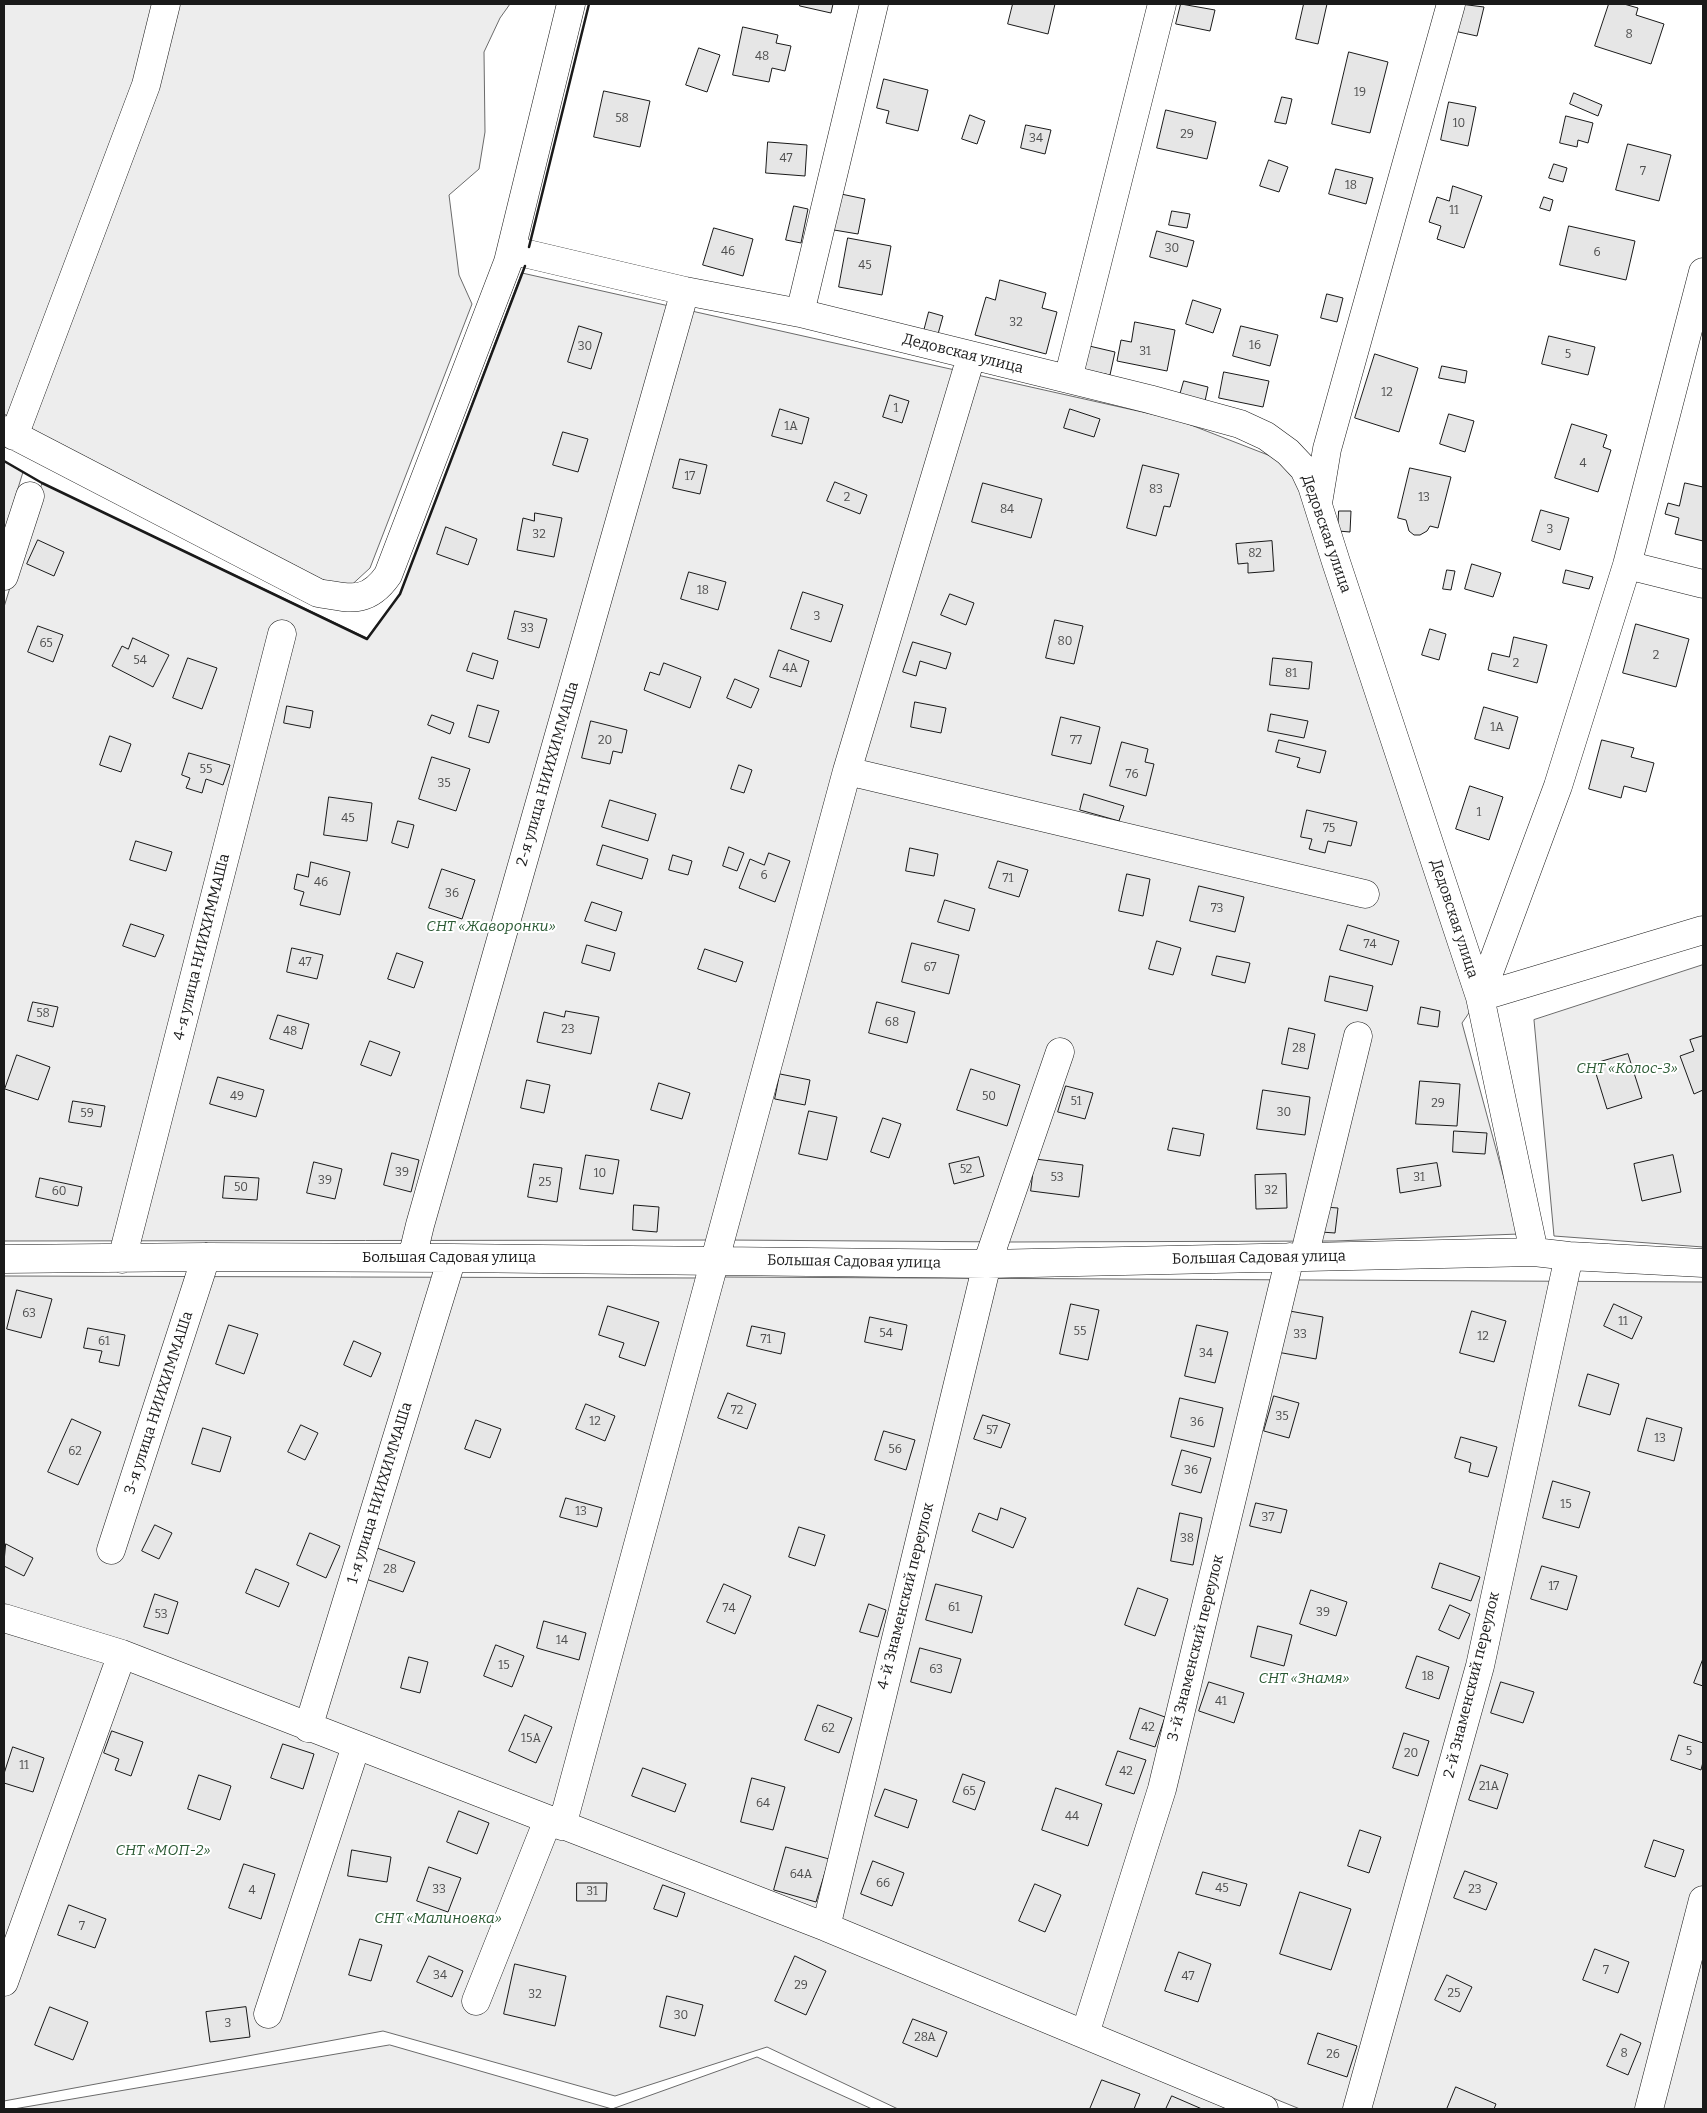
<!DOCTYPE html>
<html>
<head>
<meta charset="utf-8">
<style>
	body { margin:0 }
	#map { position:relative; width:1707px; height:2113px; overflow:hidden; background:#fff; font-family:Bitter,serif }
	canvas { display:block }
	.frame { position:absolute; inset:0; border:5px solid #1a1a1a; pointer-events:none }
</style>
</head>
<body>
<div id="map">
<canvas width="1707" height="2113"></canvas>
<div class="frame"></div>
</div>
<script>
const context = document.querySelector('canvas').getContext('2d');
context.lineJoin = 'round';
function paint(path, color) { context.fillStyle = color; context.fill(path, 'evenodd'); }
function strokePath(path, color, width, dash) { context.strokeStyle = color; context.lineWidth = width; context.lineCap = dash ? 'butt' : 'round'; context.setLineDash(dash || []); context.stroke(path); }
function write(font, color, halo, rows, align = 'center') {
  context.font = font + ' Bitter,serif'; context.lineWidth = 4; context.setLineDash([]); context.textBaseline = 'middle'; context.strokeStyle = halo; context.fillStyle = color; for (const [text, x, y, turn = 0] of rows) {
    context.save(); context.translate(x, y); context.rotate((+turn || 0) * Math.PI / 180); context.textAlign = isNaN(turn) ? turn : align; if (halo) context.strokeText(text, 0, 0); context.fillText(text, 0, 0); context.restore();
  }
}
const built = new Path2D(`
	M4 4H510L500 18 484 52 485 132 479 169 449 195 459 275 472 304 370 568 345 591 4 414Z
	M522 273 1178 420 1304 469 1480 997 1462 1023 1519 1234 1335 1241 1012 1242 727 1240 4 1241V607L42 483 367 638 400 594Z
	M4 461 23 472 4 534Z
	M1703 965V1247L1554 1236 1534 1020Z
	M4 1276 698 1278 557 1810 4 1608Z
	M722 1277 1703 1282V2109H1300L576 1816Z
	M4 1628 100 1656 649 1869 1236 2109H898L767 2047 615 2096 383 2031 4 2101Z
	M390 2045 612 2109 757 2057 872 2109H14Z`);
paint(built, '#ededed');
strokePath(built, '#6a6a6a', 1);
const building = new Path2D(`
	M800 4H833L831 13 800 6Z
	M1013 4H1055L1048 34 1008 24Z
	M1181 4 1215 10 1210 31 1176 24Z
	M1304 4H1327L1318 44 1296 39Z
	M1460 4 1484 7 1477 36 1454 31Z
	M1609 4H1624L1638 8 1636 15 1664 24 1651 64 1595 46Z
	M743 27 778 35 776 43 791 46 785 71 772 68 769 82 733 75Z
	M699 48 720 55 707 92 686 85Z
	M1349 52 1388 62 1370 133 1332 124Z
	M884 79 928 90 918 131 886 123 889 111 877 108Z
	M604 91 650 101 640 147 594 137Z
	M1574 93 1602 105 1598 116 1570 104Z
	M1282 97 1292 99 1286 124 1275 122Z
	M1449 102 1476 107 1468 146 1441 140Z
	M1166 110 1216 122 1207 159 1157 148Z
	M970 115 985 121 977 144 962 139Z
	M1566 116 1593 123 1588 143 1578 140 1577 147 1560 143Z
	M1026 125 1051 130 1045 154 1021 148Z
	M768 142 807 145 805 176 766 173Z
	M1628 144 1671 155 1659 201 1616 190Z
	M1269 160 1288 167 1279 192 1260 186Z
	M1554 164 1567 168 1563 182 1549 178Z
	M1336 169 1373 178 1366 204 1329 194Z
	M1453 186 1482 196 1464 248 1437 239 1441 226 1429 222 1437 197 1449 201Z
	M841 194 865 199 858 234 834 230Z
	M1544 197 1553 200 1550 211 1540 208Z
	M794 206 808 209 801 243 786 240Z
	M1172 211 1190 214 1187 228 1169 225Z
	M1569 226 1635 241 1626 280 1560 265Z
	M714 228 753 239 743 276 703 265Z
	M1157 231 1194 241 1187 267 1150 257Z
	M848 238 891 246 882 295 839 287Z
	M1000 280 1046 293 1042 308 1057 312 1046 354 975 335 986 297 995 300Z
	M1327 294 1343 298 1337 322 1321 318Z
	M1193 300 1221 309 1213 333 1186 324Z
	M929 312 943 316 938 334 924 331Z
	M1135 322 1175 330 1167 371 1117 361 1121 340 1131 342Z
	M579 326 602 333 591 369 568 362Z
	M1241 326 1278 335 1270 366 1233 356Z
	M1549 336 1595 347 1588 375 1542 364Z
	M1085 345 1115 352 1110 375 1080 369Z
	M1375 354 1418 368 1399 432 1355 418Z
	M1442 366 1467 371 1465 383 1439 378Z
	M1224 372 1269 381 1263 407 1219 398Z
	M1184 381 1208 387 1205 401 1180 395Z
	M890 395 909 401 902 423 883 417Z
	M780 409 809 418 802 444 772 436Z
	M1070 409 1100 419 1094 437 1064 428Z
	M1449 414 1474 421 1465 452 1440 444Z
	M1572 424 1607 435 1603 447 1611 450 1598 492 1555 478Z
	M563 432 588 439 578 472 553 465Z
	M680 459 707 465 700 494 673 488Z
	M1143 465 1179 474 1170 507 1164 506 1156 536 1127 528Z
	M1410 468 1451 477 1438 528 1430 526 1427 531 1420 535H1414L1409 531 1406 520 1398 518Z
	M835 482 867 495 860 514 827 501Z
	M983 483 1042 499 1031 538 972 522Z
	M1685 483 1703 487V541L1675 534 1679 518 1665 514 1668 503 1679 506Z
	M1541 510 1569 518 1560 550 1532 541Z
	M1339 511H1351L1350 532 1338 531Z
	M535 513 562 518 554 557 517 550 523 518 534 521Z
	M446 527 477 539 468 565 437 554Z
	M38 540 64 552 54 576 27 564Z
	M1272 541 1274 571 1248 573V563L1238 564 1236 544Z
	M1472 564 1501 573 1493 597 1465 589Z
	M1447 570 1455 571 1451 590 1443 589Z
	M1566 570 1593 577 1589 589 1563 583Z
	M689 572 726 582 718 610 681 599Z
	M803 592 843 605 831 642 791 629Z
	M950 594 974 603 966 625 941 615Z
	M515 611 547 619 539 648 508 639Z
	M1055 620 1083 626 1074 664 1046 658Z
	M1636 624 1689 639 1676 687 1623 673Z
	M38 626 63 635 53 662 28 652Z
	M1430 629 1446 634 1439 660 1422 655Z
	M1514 637 1547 645 1537 683 1488 670 1492 653 1509 657Z
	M133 638 169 655 153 687 112 666 122 646 128 649Z
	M913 642 951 653 946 669 920 661 916 676 903 672Z
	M779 650 809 661 801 687 770 677Z
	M473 653 498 661 493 679 467 671Z
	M188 658 217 668 202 709 173 698Z
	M1273 658 1312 662 1309 689 1270 685Z
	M664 663 701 677 690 708 644 690 650 672 659 675Z
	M735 679 759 689 751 708 727 698Z
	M915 702 946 708 941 733 911 727Z
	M478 705 499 711 489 743 469 737Z
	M287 706 313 711 310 728 284 723Z
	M1484 707 1518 717 1509 749 1475 739Z
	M1271 714 1308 721 1304 738 1268 731Z
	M432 715 454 723 450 734 428 725Z
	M1061 717 1100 727 1091 764 1052 755Z
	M591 721 627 730 622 753 613 751 610 764 582 758Z
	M110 736 131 744 121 772 100 765Z
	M1279 740 1326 751 1320 773 1297 767 1300 758 1276 752Z
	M1602 740 1634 748 1631 757 1654 763 1646 792 1624 786 1621 798 1589 789Z
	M1122 742 1148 749 1145 762 1154 764 1146 796 1110 786Z
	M189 753 230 765 223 785 206 779 202 793 186 788 190 778 182 775Z
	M432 757 470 769 456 811 419 799Z
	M739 765 752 770 744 793 731 789Z
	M1470 786 1503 797 1489 840 1456 829Z
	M1084 794 1124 806 1119 821 1080 810Z
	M329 797 372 803 367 841 324 835Z
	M610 800 656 814 648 841 602 827Z
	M1307 810 1357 822 1351 846 1328 841 1325 853 1309 849 1312 839 1301 837Z
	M398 821 414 825 408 848 392 843Z
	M136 841 172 852 166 871 130 860Z
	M603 845 648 859 642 879 597 865Z
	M729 847 744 853 737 871 723 866Z
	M910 848 938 854 934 876 906 871Z
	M769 853 790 861 775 902 739 888 750 859 764 865Z
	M673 855 692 861 688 875 669 870Z
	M998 861 1028 870 1019 897 989 888Z
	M311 862 350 872 340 915 300 905 304 892 294 889 297 874 308 877Z
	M442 869 475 880 462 919 429 908Z
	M1127 874 1150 879 1143 916 1119 911Z
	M1199 886 1244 897 1235 932 1190 921Z
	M945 900 975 909 969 931 938 922Z
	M592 902 622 912 616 931 585 921Z
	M131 924 164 935 155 957 123 946Z
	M1348 925 1399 941 1392 965 1340 950Z
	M1157 941 1181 948 1173 975 1149 969Z
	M912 943 959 955 949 994 902 982Z
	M587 945 615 953 610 971 582 963Z
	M292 948 323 955 317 979 287 972Z
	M705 949 743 962 736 982 698 969Z
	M397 953 423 962 414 988 388 979Z
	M1217 956 1250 963 1245 983 1212 975Z
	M1330 976 1373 986 1367 1011 1325 1001Z
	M33 1002 58 1007 53 1027 28 1021Z
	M877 1002 915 1012 907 1043 869 1033Z
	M1421 1007 1440 1011 1438 1027 1418 1024Z
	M566 1011 599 1017 591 1054 537 1042 544 1012 564 1017Z
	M278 1015 309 1024 302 1049 270 1039Z
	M1289 1028 1315 1034 1308 1069 1282 1064Z
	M1703 1036V1090L1694 1094 1680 1056 1694 1051 1690 1040Z
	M370 1041 400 1052 391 1076 361 1065Z
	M1628 1054 1642 1098 1607 1109 1593 1064Z
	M17 1055 50 1067 38 1100 5 1089Z
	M971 1069 1020 1085 1007 1126 957 1110Z
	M780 1074 810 1080 805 1105 775 1099Z
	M218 1077 264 1090 256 1117 210 1104Z
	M527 1080 550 1085 544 1113 521 1108Z
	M1420 1081 1460 1084 1457 1126 1416 1124Z
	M659 1083 690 1093 682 1119 651 1110Z
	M1066 1086 1093 1093 1085 1119 1058 1112Z
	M1263 1090 1310 1097 1305 1135 1257 1129Z
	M73 1101 105 1106 101 1127 69 1122Z
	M809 1111 837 1117 827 1160 799 1154Z
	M883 1118 901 1124 889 1158 871 1152Z
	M1173 1128 1204 1134 1200 1156 1168 1150Z
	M1454 1131 1487 1133 1485 1154 1453 1152Z
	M392 1153 419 1160 411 1192 384 1185Z
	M586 1155 619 1160 613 1194 580 1189Z
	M1673 1155 1681 1192 1642 1201 1634 1164Z
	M979 1157 984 1176 954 1184 949 1164Z
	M1035 1159 1083 1165 1079 1197 1031 1191Z
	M314 1162 342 1169 335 1199 307 1193Z
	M1437 1163 1441 1186 1400 1193 1397 1169Z
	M534 1164 562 1168 557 1202 528 1197Z
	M1286 1174 1287 1208 1256 1209 1255 1175Z
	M225 1176 259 1178 257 1200 223 1198Z
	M40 1178 82 1187 78 1206 36 1197Z
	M634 1205 659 1207 657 1232 633 1230Z
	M1324 1207 1338 1208 1335 1233 1321 1232Z
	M17 1290 52 1299 41 1338 7 1329Z
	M1071 1304 1099 1310 1088 1360 1060 1354Z
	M1614 1304 1642 1317 1632 1339 1604 1326Z
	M608 1306 659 1322 645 1366 619 1357 624 1343 599 1335Z
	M1284 1310 1323 1317 1316 1359 1277 1352Z
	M1472 1311 1506 1321 1494 1362 1460 1353Z
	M870 1317 907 1325 902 1350 865 1342Z
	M229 1325 258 1334 244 1374 216 1364Z
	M1197 1325 1228 1332 1215 1383 1185 1376Z
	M752 1326 785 1333 781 1354 747 1346Z
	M88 1328 125 1335 119 1366 99 1362 102 1351 84 1348Z
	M354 1341 381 1353 371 1377 344 1365Z
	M1588 1374 1619 1384 1610 1415 1579 1406Z
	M728 1393 756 1404 747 1429 718 1418Z
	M1274 1396 1299 1403 1289 1438 1264 1431Z
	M1180 1398 1223 1408 1214 1447 1171 1437Z
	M586 1404 615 1416 605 1441 576 1429Z
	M983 1415 1010 1424 1001 1448 974 1439Z
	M1647 1418 1682 1428 1674 1461 1638 1451Z
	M72 1419 101 1432 78 1485 48 1472Z
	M476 1420 501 1429 490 1458 465 1449Z
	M301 1425 318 1433 305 1460 288 1452Z
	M203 1428 231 1437 220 1472 192 1464Z
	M884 1431 915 1440 906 1470 875 1460Z
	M1461 1437 1497 1447 1488 1477 1469 1472 1471 1463 1455 1458Z
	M1182 1450 1211 1458 1201 1493 1172 1485Z
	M1553 1481 1590 1492 1579 1528 1543 1518Z
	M566 1498 602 1508 597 1527 560 1517Z
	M1256 1503 1287 1510 1281 1533 1250 1526Z
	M1001 1508 1026 1518 1013 1548 972 1531 979 1513 997 1520Z
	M1180 1513 1202 1518 1193 1565 1171 1561Z
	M155 1525 172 1533 159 1559 142 1551Z
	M799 1527 825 1535 815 1566 789 1557Z
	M310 1533 340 1546 326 1578 297 1565Z
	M6 1544 33 1558 24 1576 4 1566Z
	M377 1548 415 1562 403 1592 366 1579Z
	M1440 1563 1480 1577 1471 1601 1432 1588Z
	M1542 1566 1577 1576 1567 1610 1531 1599Z
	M256 1569 289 1583 279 1607 246 1593Z
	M724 1584 751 1596 735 1634 707 1622Z
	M936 1584 982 1596 972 1633 926 1620Z
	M1138 1588 1168 1599 1155 1636 1125 1625Z
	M1311 1590 1347 1602 1336 1636 1300 1624Z
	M155 1594 178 1602 168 1634 144 1627Z
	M869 1604 886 1610 878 1637 860 1632Z
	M1450 1605 1470 1614 1459 1639 1439 1630Z
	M544 1621 586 1633 579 1660 537 1648Z
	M1258 1626 1292 1635 1284 1666 1251 1657Z
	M496 1645 524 1656 512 1687 484 1676Z
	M920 1648 961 1659 951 1693 911 1682Z
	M1417 1656 1449 1667 1439 1699 1406 1688Z
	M409 1657 428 1662 420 1693 401 1688Z
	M1703 1659V1686L1694 1683Z
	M1209 1682 1244 1693 1234 1723 1199 1711Z
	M1501 1682 1534 1692 1523 1723 1491 1713Z
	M818 1705 852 1718 839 1753 805 1740Z
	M1140 1708 1165 1717 1155 1747 1130 1739Z
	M525 1715 552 1727 536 1763 509 1751Z
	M112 1731 143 1742 131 1776 115 1770 119 1759 104 1753Z
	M1404 1733 1429 1741 1418 1776 1393 1768Z
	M1679 1735 1703 1743V1762L1701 1770 1671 1760Z
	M283 1744 314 1754 303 1789 271 1778Z
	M13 1747 44 1758 33 1792 4 1783V1774Z
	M1118 1751 1146 1760 1134 1794 1106 1785Z
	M1481 1765 1508 1774 1497 1809 1469 1800Z
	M643 1768 686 1784 675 1812 632 1796Z
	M963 1774 985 1782 975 1810 953 1802Z
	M199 1775 231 1786 220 1820 188 1809Z
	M752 1778 785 1787 773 1830 741 1822Z
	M1056 1788 1102 1804 1088 1846 1042 1830Z
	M885 1789 917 1800 908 1828 875 1816Z
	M459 1811 489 1823 477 1854 447 1842Z
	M1360 1830 1381 1837 1369 1873 1348 1866Z
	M1654 1840 1684 1850 1675 1877 1645 1867Z
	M786 1847 829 1859 816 1902 774 1890Z
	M352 1850 391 1857 387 1882 348 1876Z
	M873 1861 904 1873 892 1906 861 1894Z
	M244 1864 275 1874 261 1919 229 1908Z
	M429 1867 461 1878 448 1912 417 1901Z
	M1465 1871 1497 1883 1486 1910 1454 1898Z
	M1203 1872 1247 1884 1240 1906 1196 1894Z
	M577 1883H607L606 1901H577Z
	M1035 1884 1061 1895 1045 1932 1019 1921Z
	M663 1885 685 1893 677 1917 654 1909Z
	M1300 1892 1351 1909 1331 1970 1280 1954Z
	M69 1905 106 1919 95 1948 58 1935Z
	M360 1939 382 1945 371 1981 349 1975Z
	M1595 1949 1629 1962 1618 1993 1583 1980Z
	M1179 1952 1211 1964 1198 2002 1165 1991Z
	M429 1956 463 1971 452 1997 417 1982Z
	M795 1956 826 1971 806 2015 775 2001Z
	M515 1964 566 1976 555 2026 504 2014Z
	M1447 1975 1472 1987 1460 2012 1435 2000Z
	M667 1996 703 2005 695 2036 660 2027Z
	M50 2007 88 2022 73 2060 35 2045Z
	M246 2007 250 2037 210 2042 206 2012Z
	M913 2019 947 2032 937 2057 903 2043Z
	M1318 2033 1357 2046 1347 2077 1308 2064Z
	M1621 2034 1641 2043 1628 2075 1607 2066Z
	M1102 2080 1140 2094 1134 2109H1090Z
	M1456 2087 1496 2104 1494 2109H1447Z
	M1172 2096 1202 2109H1166Z`);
paint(building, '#e6e6e6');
strokePath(building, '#1a1a1a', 1);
const minor = new Path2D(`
	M511 250 685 291 800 313 1149 399 1240 424 1266 436 1288 452 1304 469 1312 486 1336 562 1480 997 1534 1252
	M800 313 874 4
	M1068 379 1162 4
	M4 430 318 593C349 598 367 605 388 575L508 262 571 4
	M14 436 146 85 166 4
	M1318 503 1327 449 1451 4
	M1627 565 1703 584
	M4 576 30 496
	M847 771 1365 894
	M1480 997 1558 786 1627 565 1703 272
	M1480 997 1703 930
	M1304 1257 1358 1036
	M412 1258 420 1225 685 291
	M4 1259 206 1257 452 1258 987 1264 1534 1252 1569 1256 1703 1263
	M122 1259 282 634
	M111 1550 206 1257
	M4 1618 122 1654 826 1927 1264 2109
	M308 1728 452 1258
	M562 1826 847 771 971 357
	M826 1927 987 1264 1060 1052
	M4 1982 122 1654
	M476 2001 548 1820
	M268 2014 356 1746
	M1085 2034 1162 1789 1290 1257
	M1357 2109 1480 1666 1569 1256
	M1649 2109 1703 1900`);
strokePath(minor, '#1a1a1a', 29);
strokePath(minor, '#fff', 28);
strokePath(new Path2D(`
	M529 247 589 4
	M4 461 42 483 367 639 400 594 525 266`), '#1a1a1a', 2.5);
write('12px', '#4d4d4d', null, [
	["8",1629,35],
	["48",762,57],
	["19",1360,93],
	["58",622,119],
	["10",1459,124],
	["29",1187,135],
	["34",1036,139],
	["47",786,159],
	["7",1643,172],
	["18",1351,186],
	["11",1454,211],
	["30",1172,249],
	["46",728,252],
	["6",1597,253],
	["45",865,266],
	["32",1016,323],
	["16",1255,346],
	["30",585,347],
	["31",1145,352],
	["5",1568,355],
	["12",1387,393],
	["1",896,409],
	["1А",791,427],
	["4",1583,464],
	["17",690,477],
	["83",1156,490],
	["2",847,498],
	["13",1424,498],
	["84",1007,510],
	["3",1550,530],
	["32",539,535],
	["82",1255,554],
	["18",703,591],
	["3",817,617],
	["33",527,629],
	["80",1065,642],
	["65",46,644],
	["2",1656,656],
	["54",140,661],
	["2",1516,664],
	["4А",790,669],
	["81",1291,674],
	["1А",1497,728],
	["20",605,741],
	["77",1076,741],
	["55",206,770],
	["76",1132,775],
	["35",444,784],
	["1",1479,813],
	["45",348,819],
	["75",1329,829],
	["6",764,876],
	["71",1008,879],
	["46",321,883],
	["36",452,894],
	["73",1217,909],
	["74",1370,945],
	["47",305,963],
	["67",930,968],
	["58",43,1014],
	["68",892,1023],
	["23",568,1030],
	["48",290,1032],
	["28",1299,1049],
	["49",237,1097],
	["50",989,1097],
	["51",1076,1102],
	["29",1438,1104],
	["30",1284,1113],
	["59",87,1114],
	["52",966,1170],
	["39",402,1173],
	["10",600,1174],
	["53",1057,1178],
	["31",1419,1178],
	["39",325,1181],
	["25",545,1183],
	["50",241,1188],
	["32",1271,1191],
	["60",59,1192],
	["63",29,1314],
	["11",1623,1322],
	["55",1080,1332],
	["54",886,1334],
	["33",1300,1335],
	["12",1483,1337],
	["71",766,1340],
	["61",104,1342],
	["34",1206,1354],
	["72",737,1411],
	["35",1282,1417],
	["12",595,1422],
	["36",1197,1423],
	["57",992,1431],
	["13",1660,1439],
	["56",895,1450],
	["62",75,1452],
	["36",1191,1471],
	["15",1566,1505],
	["13",581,1512],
	["37",1268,1518],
	["38",1187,1539],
	["28",390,1570],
	["17",1554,1587],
	["61",954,1608],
	["74",729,1609],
	["39",1323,1613],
	["53",161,1615],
	["14",562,1641],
	["15",504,1666],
	["63",936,1670],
	["18",1428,1677],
	["41",1221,1702],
	["42",1148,1728],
	["62",828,1729],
	["15А",531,1739],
	["5",1689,1752],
	["20",1411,1754],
	["11",24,1766],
	["42",1126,1772],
	["21А",1489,1787],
	["65",969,1792],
	["64",763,1804],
	["44",1072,1817],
	["64А",801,1875],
	["66",883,1884],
	["45",1222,1889],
	["33",439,1890],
	["23",1475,1890],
	["4",252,1891],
	["31",592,1892],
	["7",82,1927],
	["7",1606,1971],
	["34",440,1976],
	["47",1188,1977],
	["29",801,1986],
	["25",1454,1994],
	["32",535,1995],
	["30",681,2016],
	["3",228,2024],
	["28А",925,2038],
	["8",1624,2054],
	["26",1333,2055]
]);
write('15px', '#1a1a1a', '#fff', [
	["Дедовская улица",963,354,14],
	["Дедовская улица",1326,534,71],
	["2-я улица НИИХИММАШа",548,774,-74],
	["Дедовская улица",1454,919,72],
	["4-я улица НИИХИММАШа",202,947,-76],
	["Большая Садовая улица",449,1258],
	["Большая Садовая улица",1259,1258,-1],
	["Большая Садовая улица",854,1262,1],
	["3-я улица НИИХИММАШа",159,1403,-72],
	["1-я улица НИИХИММАШа",380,1493,-73],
	["4-й Знаменский переулок",906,1596,-76],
	["3-й Знаменский переулок",1196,1648,-76],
	["2-й Знаменский переулок",1472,1685,-76]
]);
write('italic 15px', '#2b5a34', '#fff', [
	["СНТ «Жаворонки»",491,927],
	["СНТ «Колос-3»",1627,1069],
	["СНТ «Знамя»",1304,1679],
	["СНТ «МОП-2»",163,1851],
	["СНТ «Малиновка»",438,1919]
]);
</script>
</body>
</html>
